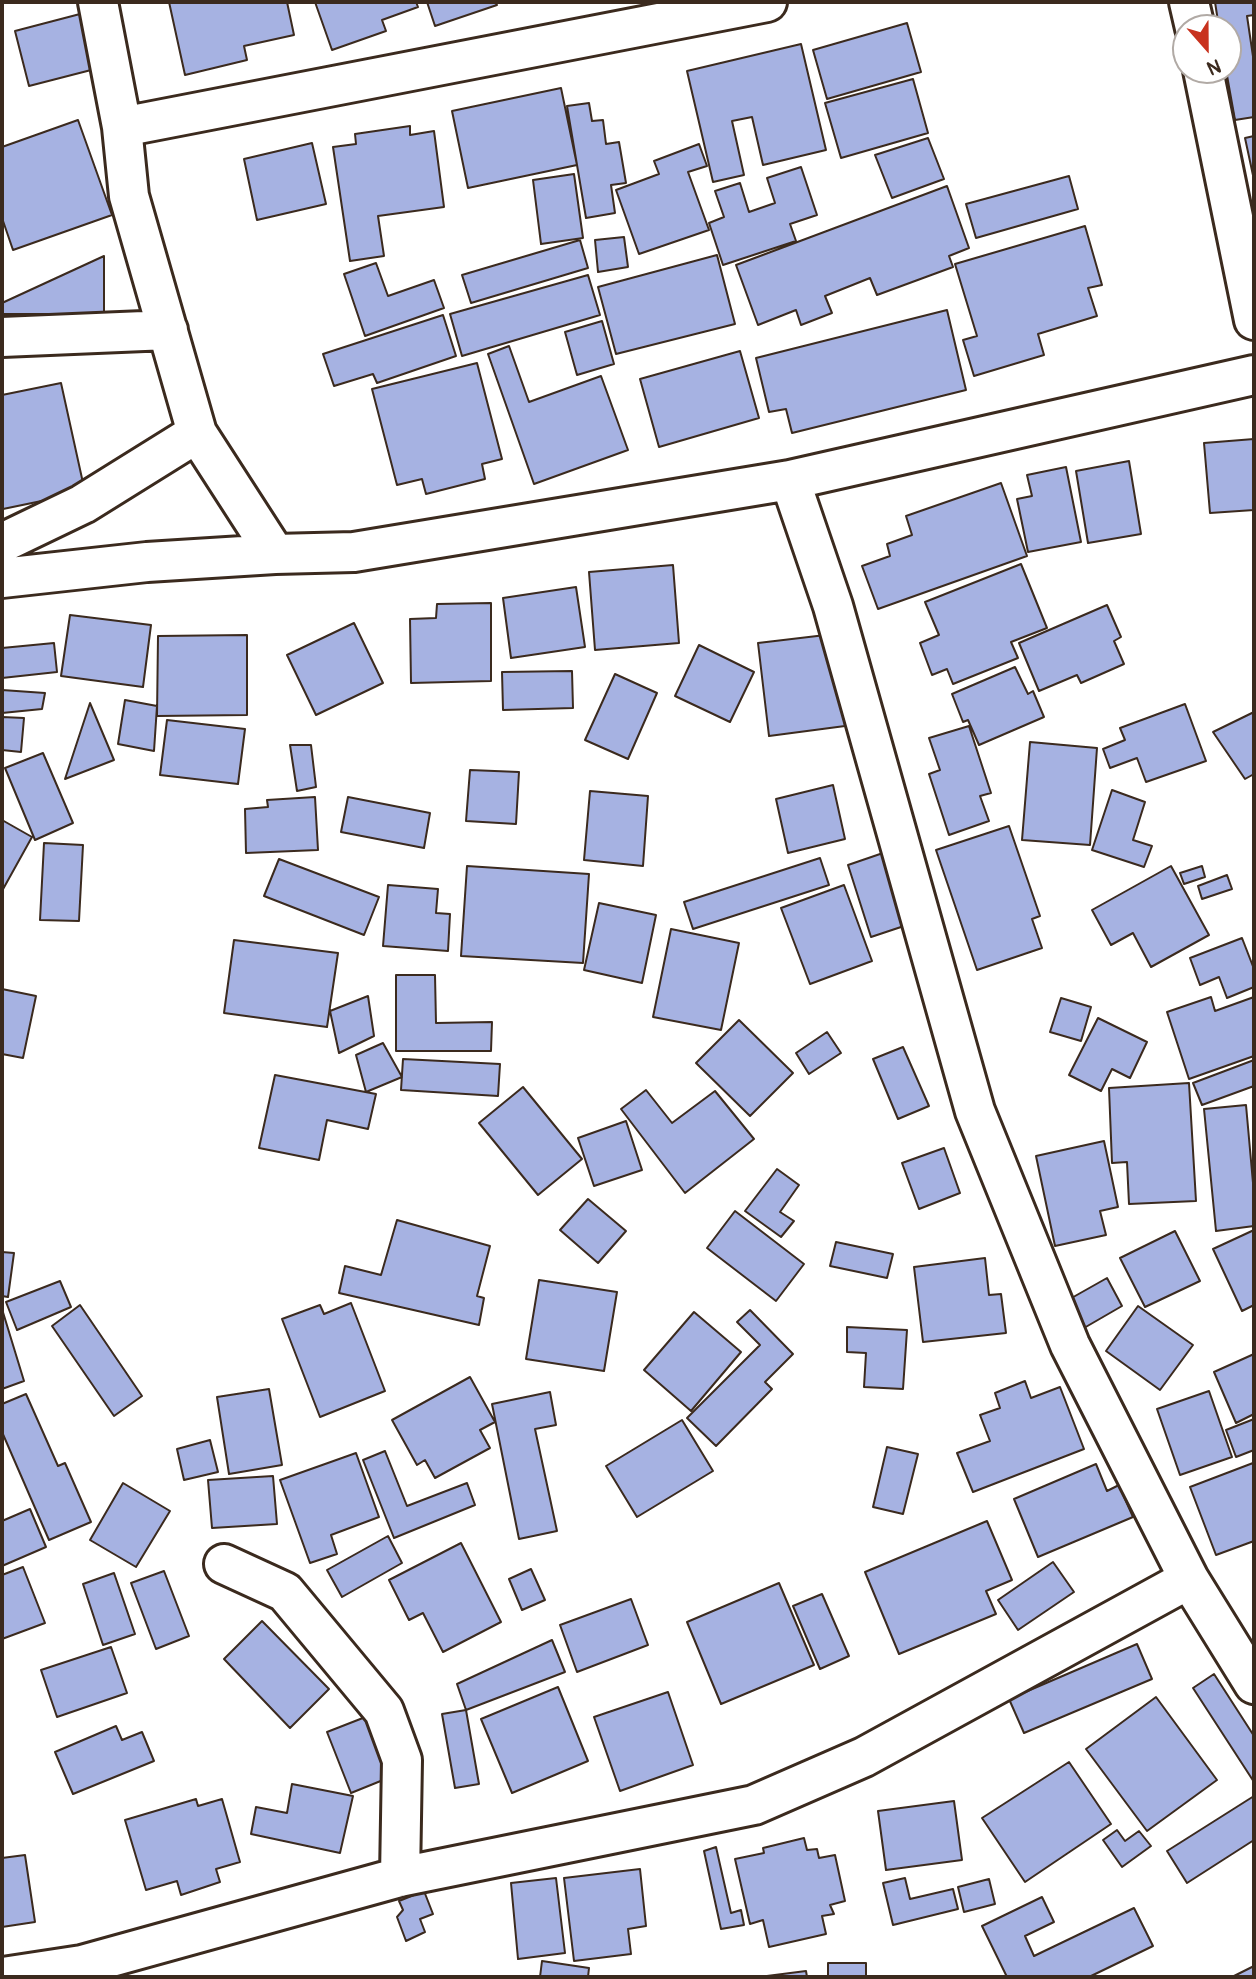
<!DOCTYPE html>
<html>
<head>
<meta charset="utf-8">
<style>
	body { margin:0 }
	#map { position:relative; width:1256px; height:1979px; overflow:hidden; background:#fff; font-family:Pangolin,sans-serif }
	canvas { display:block }
	.frame { position:absolute; inset:0; border:4px solid #3b2a1e; pointer-events:none }
	.north { position:absolute; left:1172px; top:14px; width:70px; height:70px; box-sizing:border-box; background:#fff; border:2px solid #b1aaa5; border-radius:50%; rotate:159deg; font-size:19px; font-weight:700; line-height:28px; text-align:center; color:#3b2a1e }
	.north::after { content:''; display:block; margin:auto; width:24px; height:32px; background:#c8321e; clip-path:polygon(50% 0,100% 100%,50% 72%,0 100%) }
</style>
</head>
<body>
<div id="map">
<canvas width="1256" height="1979"></canvas>
<div class="frame"></div>
<div class="north">N</div>
</div>
<script>
const context = document.querySelector('canvas').getContext('2d');
context.lineJoin = 'round';
function paint(path, color) { context.fillStyle = color; context.fill(path, 'evenodd'); }
function strokePath(path, color, width, dash) { context.strokeStyle = color; context.lineWidth = width; context.lineCap = dash ? 'butt' : 'round'; context.setLineDash(dash || []); context.stroke(path); }
const building = new Path2D(`
	M169 2H287L294 35 244 46 247 60 185 75Z
	M315 2H416L418 7 382 20 386 31 332 50Z
	M427 2H495L497 5 435 26Z
	M1215 2H1254V15L1247 16 1254 63V117L1235 120 1226 70 1228 28H1219Z
	M80 14 95 69 29 86 15 31Z
	M907 23 921 72 827 99 813 50Z
	M801 44 826 150 763 165 752 117 732 121 744 175 713 182 687 71Z
	M913 79 928 133 841 158 825 103Z
	M561 88 577 165 468 188 452 111Z
	M589 103 592 121 603 120 606 144 619 142 626 183 611 185 615 213 586 218 567 106Z
	M78 120 112 215 13 250 2 218V147Z
	M410 126V135L434 131 444 207 378 216 384 256 350 261 333 147 356 144 355 134Z
	M1254 136V180L1245 138Z
	M928 138 944 179 892 198 875 155Z
	M312 143 326 204 257 220 244 159Z
	M699 144 707 166 688 172 709 230 639 254 616 190 659 174 654 161Z
	M801 167 817 215 790 224 796 241 723 265 709 223 724 217 715 191 740 183 749 212 775 203 767 178Z
	M574 174 583 238 541 244 533 180Z
	M1069 176 1078 209 976 238 966 204Z
	M947 186 969 248 949 256 953 267 877 295 870 278 825 296 832 313 801 325 796 310 758 325 736 265Z
	M1085 226 1102 285 1088 288 1097 316 1038 334 1044 355 974 376 963 340 977 336 955 264Z
	M624 237 628 267 598 272 595 240Z
	M580 240 588 268 471 303 462 275Z
	M717 255 735 324 616 354 598 287Z
	M104 256V314H2V303Z
	M376 263 388 296 434 280 444 308 365 336 344 274Z
	M588 275 600 315 462 356 450 314Z
	M947 310 966 390 792 433 786 409 769 412 756 358Z
	M443 315 456 356 377 383 373 374 334 386 323 354Z
	M602 321 614 364 577 375 565 332Z
	M509 346 529 402 601 376 628 450 534 484 488 354Z
	M740 351 759 418 659 447 640 379Z
	M477 363 502 459 482 464 485 479 426 494 422 479 397 485 372 389Z
	M61 383 85 492 3 509 2 395Z
	M1254 439V510L1210 513 1204 443Z
	M1129 461 1141 534 1088 543 1076 471Z
	M1066 467 1081 542 1028 552 1017 499 1032 496 1027 475Z
	M1001 483 1027 556 878 609 862 566 890 556 887 544 912 535 906 516Z
	M1021 564 1047 628 1011 642 1018 658 953 684 947 669 932 675 920 643 939 635 925 602Z
	M673 565 679 643 595 650 589 572Z
	M576 587 585 647 511 658 503 598Z
	M491 603V681L411 683 410 619 436 618 437 604Z
	M1107 605 1121 637 1114 641 1124 664 1081 683 1077 675 1039 691 1019 643Z
	M70 615 151 625 143 687 61 676Z
	M354 623 383 683 316 715 287 655Z
	M834 634 845 726 769 736 758 643Z
	M247 635V715L157 716 158 636Z
	M54 643 57 672 2 678V648Z
	M699 645 754 672 730 722 675 696Z
	M1015 667 1028 694 1033 691 1044 717 979 745 968 720 963 722 952 694Z
	M572 671 573 708 503 710 502 672Z
	M615 674 657 693 628 759 585 740Z
	M2 690 45 693 42 709 2 713Z
	M125 700 157 706 154 751 118 744Z
	M90 703 114 760 65 779Z
	M1185 704 1206 761 1146 782 1137 758 1110 768 1103 749 1125 740 1120 728Z
	M1254 712V774L1245 779 1213 732Z
	M2 717 24 718 21 752 2 750Z
	M167 720 245 729 238 784 160 775Z
	M969 726 991 793 980 796 989 821 949 835 929 774 940 770 929 738Z
	M1030 742 1097 748 1090 845 1022 840Z
	M290 745H311L316 787 297 791Z
	M43 753 73 823 35 840 5 768Z
	M470 770 519 772 516 824 466 821Z
	M833 785 845 839 788 853 776 799Z
	M1112 790 1145 802 1133 840 1152 846 1144 867 1092 850Z
	M590 791 648 796 643 866 584 860Z
	M315 797 318 850 246 853 245 809 268 807 267 800Z
	M348 797 430 813 424 848 341 832Z
	M2 820 32 837 2 891Z
	M1009 826 1040 916 1032 919 1042 948 977 970 936 850Z
	M44 843 83 845 79 921 40 920Z
	M883 853 907 925 871 937 848 865Z
	M820 858 829 885 693 929 684 902Z
	M279 859 379 897 364 935 264 896Z
	M467 866 589 874 583 963 461 956Z
	M1171 866 1209 935 1151 967 1133 933 1111 945 1092 910Z
	M1202 866 1205 877 1184 884 1180 873Z
	M1227 875 1232 889 1202 899 1198 886Z
	M388 885 438 889 436 913 450 914 448 951 383 946Z
	M844 885 872 961 810 984 781 908Z
	M599 903 656 915 642 983 584 970Z
	M671 929 739 943 721 1030 653 1017Z
	M1242 938 1254 969V987L1227 998 1219 977 1200 985 1190 958Z
	M234 940 338 953 327 1027 224 1013Z
	M396 975H435L436 1023 492 1022 491 1051H396Z
	M2 989 36 996 23 1058 2 1054Z
	M368 996 374 1036 339 1053 330 1011Z
	M1211 997 1215 1011 1254 997V1056L1189 1079 1167 1012Z
	M1061 998 1091 1007 1081 1041 1050 1032Z
	M1098 1018 1147 1042 1130 1078 1112 1069 1101 1091 1069 1075Z
	M739 1020 793 1073 750 1116 696 1063Z
	M827 1032 841 1053 809 1074 796 1053Z
	M383 1043 402 1077 366 1092 356 1055Z
	M903 1047 929 1106 898 1119 873 1059Z
	M403 1059 500 1064 498 1096 401 1090Z
	M1254 1060V1086L1202 1105 1193 1083Z
	M275 1075 376 1094 368 1129 327 1120 319 1160 259 1148Z
	M1189 1083 1196 1201 1129 1204 1127 1162 1112 1163 1109 1088Z
	M523 1087 582 1159 538 1195 479 1123Z
	M646 1090 672 1123 715 1091 754 1139 685 1193 621 1109Z
	M1246 1105 1254 1194V1226L1216 1231 1204 1109Z
	M626 1121 642 1170 594 1186 578 1138Z
	M1104 1141 1118 1207 1100 1211 1106 1235 1055 1246 1036 1156Z
	M944 1148 960 1193 919 1209 902 1163Z
	M777 1169 799 1185 780 1212 794 1221 781 1237 745 1211Z
	M588 1199 626 1231 598 1263 560 1230Z
	M735 1211 804 1264 776 1301 707 1248Z
	M397 1220 490 1246 477 1296 484 1298 479 1325 339 1293 345 1266 381 1275Z
	M1254 1230V1305L1242 1311 1213 1249Z
	M1175 1231 1200 1281 1145 1307 1120 1258Z
	M836 1242 893 1254 887 1278 830 1266Z
	M2 1252 14 1253 8 1297 2 1296Z
	M985 1258 989 1295 1001 1294 1006 1333 923 1342 914 1267Z
	M1107 1278 1122 1306 1084 1328 1068 1300Z
	M539 1280 617 1292 604 1371 526 1359Z
	M60 1281 71 1307 17 1330 6 1302Z
	M351 1303 385 1391 320 1417 282 1319 320 1305 324 1314Z
	M80 1305 142 1396 114 1416 52 1326Z
	M1138 1306 1193 1345 1160 1390 1106 1351Z
	M2 1309 24 1381 2 1389Z
	M750 1310 793 1354 765 1382 772 1389 716 1446 687 1418 760 1345 737 1322Z
	M694 1312 741 1352 691 1411 644 1370Z
	M847 1327 907 1330 903 1389 864 1387 866 1353 847 1352Z
	M1254 1354V1414L1236 1423 1214 1372Z
	M470 1377 495 1422 480 1430 490 1448 435 1478 425 1460 417 1465 392 1420Z
	M1025 1381 1031 1398 1060 1387 1084 1449 973 1492 957 1453 990 1441 980 1415 1000 1408 995 1393Z
	M269 1389 282 1465 229 1474 217 1397Z
	M1209 1391 1232 1457 1180 1475 1157 1409Z
	M550 1392 556 1425 535 1429 557 1531 519 1539 492 1404Z
	M26 1394 58 1466 65 1463 91 1522 49 1540 2 1432V1404Z
	M1254 1419V1450L1236 1457 1226 1430Z
	M682 1420 713 1471 637 1517 606 1466Z
	M210 1440 218 1472 184 1480 177 1449Z
	M887 1447 918 1454 903 1514 873 1507Z
	M385 1451 407 1506 467 1483 475 1505 394 1538 363 1460Z
	M356 1453 379 1517 331 1535 337 1554 310 1563 280 1480Z
	M1253 1463 1254 1541 1216 1555 1190 1487Z
	M1096 1464 1107 1491 1119 1485 1133 1517 1038 1557 1014 1499Z
	M273 1476 277 1524 212 1528 208 1480Z
	M123 1483 170 1511 136 1567 90 1540Z
	M30 1509 46 1547 2 1566V1521Z
	M987 1521 1012 1580 986 1591 996 1614 899 1654 865 1572Z
	M388 1536 402 1563 342 1597 327 1570Z
	M461 1543 501 1622 443 1652 423 1613 409 1620 389 1580Z
	M1053 1562 1074 1592 1018 1630 998 1600Z
	M23 1567 45 1623 2 1639V1575Z
	M531 1569 545 1600 522 1610 509 1579Z
	M164 1571 189 1636 156 1649 131 1583Z
	M114 1573 135 1634 103 1645 83 1584Z
	M779 1583 814 1665 721 1704 687 1622Z
	M822 1594 849 1656 820 1669 793 1606Z
	M631 1599 648 1645 577 1672 560 1625Z
	M262 1621 329 1689 290 1728 224 1659Z
	M552 1640 565 1672 466 1710 457 1684Z
	M1137 1644 1152 1679 1024 1733 1009 1699Z
	M111 1647 127 1693 57 1717 41 1670Z
	M1214 1674 1254 1736V1782L1193 1688Z
	M558 1687 588 1761 512 1793 481 1719Z
	M668 1692 693 1765 620 1791 594 1717Z
	M1156 1697 1217 1780 1147 1831 1086 1749Z
	M466 1710 479 1784 455 1788 442 1714Z
	M368 1716 393 1776 351 1793 327 1732Z
	M116 1726 122 1740 142 1732 154 1761 73 1794 55 1752Z
	M1069 1762 1111 1824 1025 1882 982 1818Z
	M292 1784 353 1796 340 1853 251 1834 256 1807 287 1813Z
	M1254 1796V1840L1187 1883 1167 1851Z
	M196 1799 198 1806 222 1799 240 1862 216 1869 220 1882 181 1895 177 1881 146 1890 125 1820Z
	M954 1801 962 1860 886 1870 878 1811Z
	M1117 1830 1125 1841 1139 1831 1151 1846 1122 1867 1103 1840Z
	M804 1838 807 1850 817 1849 819 1858 835 1855 845 1901 830 1905 834 1914 822 1916 826 1934 769 1947 763 1920 750 1924 735 1859 764 1853 763 1848Z
	M716 1847 731 1913 741 1910 744 1925 721 1929 704 1851Z
	M25 1855 35 1922 2 1927V1858Z
	M640 1869 646 1926 628 1929 631 1954 574 1961 564 1878Z
	M556 1878 565 1953 518 1959 511 1883Z
	M905 1878 910 1899 953 1889 958 1909 893 1925 883 1883Z
	M989 1879 995 1904 964 1912 958 1887Z
	M424 1891 433 1914 420 1919 425 1932 406 1941 397 1917 403 1910 399 1901Z
	M1042 1897 1054 1922 1025 1936 1034 1956 1134 1908 1153 1946 1089 1977H1007L982 1926Z
	M542 1961 589 1968 588 1977H540Z
	M828 1963H866V1977H828Z
	M1254 1966V1977H1232Z
	M806 1971 807 1977H759Z`);
paint(building, '#a6b2e2');
strokePath(building, '#3b2a1e', 2);
const minor = new Path2D(`
	M98 2 122 127 129 196 197 433
	M1189 2 1195 28
	M1203 70 1254 320
	M122 127 767 2
	M2 337 168 330
	M790 480 833 606 975 1111 1070 1345 1189 1579 1254 1684
	M2 543 83 504 197 433 275 554 354 552 790 480 1254 375
	M2 578 147 562 275 554
	M224 1564 285 1592 384 1711 402 1760 400 1877
	M3 1977 82 1965 400 1877 754 1805 864 1757 1189 1579`);
strokePath(minor, '#3b2a1e', 44);
strokePath(minor, '#fff', 38);
</script>
</body>
</html>
